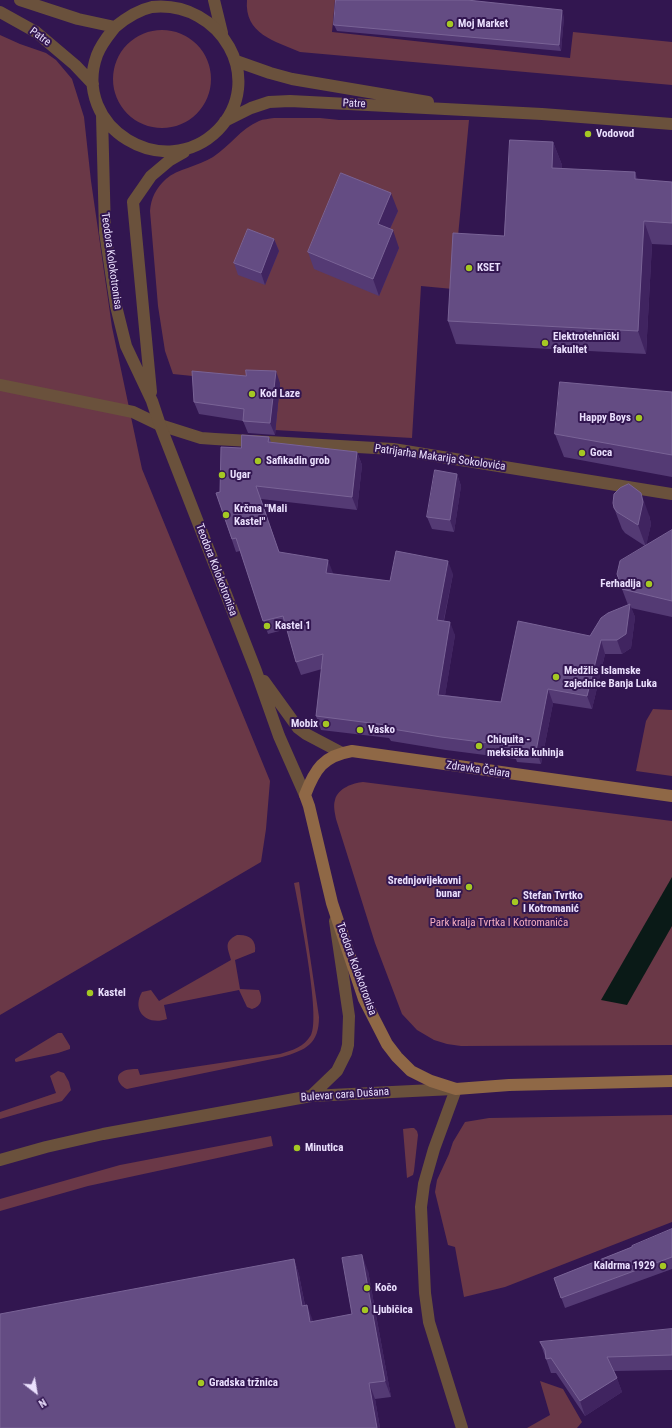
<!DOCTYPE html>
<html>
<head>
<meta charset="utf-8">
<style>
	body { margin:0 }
	#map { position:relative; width:672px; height:1428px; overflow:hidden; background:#321650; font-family:"Roboto Condensed",sans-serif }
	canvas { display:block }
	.north { position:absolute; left:16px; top:1372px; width:40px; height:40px; -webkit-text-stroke:3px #321650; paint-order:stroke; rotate:149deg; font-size:11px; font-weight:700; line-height:16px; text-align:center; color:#eadffd }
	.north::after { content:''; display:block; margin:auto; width:14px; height:18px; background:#eadffd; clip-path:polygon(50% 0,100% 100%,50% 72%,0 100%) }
</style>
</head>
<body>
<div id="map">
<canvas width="672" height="1428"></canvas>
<div class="north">N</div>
</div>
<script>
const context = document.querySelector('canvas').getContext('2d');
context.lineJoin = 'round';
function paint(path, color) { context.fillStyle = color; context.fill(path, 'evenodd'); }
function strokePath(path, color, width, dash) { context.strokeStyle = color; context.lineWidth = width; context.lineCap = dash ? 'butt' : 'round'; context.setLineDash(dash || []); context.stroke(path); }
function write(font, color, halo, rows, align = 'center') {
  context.font = font + ' "Roboto Condensed",sans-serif'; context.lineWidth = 4; context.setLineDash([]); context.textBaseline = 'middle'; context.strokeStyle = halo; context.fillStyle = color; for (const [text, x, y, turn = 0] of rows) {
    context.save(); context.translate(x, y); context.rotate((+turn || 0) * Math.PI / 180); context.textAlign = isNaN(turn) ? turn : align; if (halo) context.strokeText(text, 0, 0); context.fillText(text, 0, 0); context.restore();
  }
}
paint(new Path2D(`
	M247 0H335L332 32 570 58 573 32 672 42V85L300 52C275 41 244 34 247 0Z
	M113 79a49 49 0 1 1 98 0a49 49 0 1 1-98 0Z
	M0 35 20 44 46 53 56 60 72 79 84 117 91 181 112 327 142 469 270 781 266 829 261 862 0 1015Z
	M274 118H320L339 120H469L453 289 421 286 412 438 275 430 280 385 173 374 165 351 158 306 150 211C151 198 156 188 166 179 177 169 199 166 213 157 230 146 240 129 259 121 263 119 269 119 274 118Z
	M653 709 672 710V776L636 771 646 721Z
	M363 782 672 821V1045L461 1046 447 1044 434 1040 417 1030 402 1014 375 943 336 819C335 813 333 806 335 800 338 788 353 783 363 782Z
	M299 882 319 1017C319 1044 306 1050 282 1057L127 1089C121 1087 113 1077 122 1072 126 1069 133 1069 138 1069L140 1075 280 1054C293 1050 304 1047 311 1035 321 1016 299 909 294 883Z
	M237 935C248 934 257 939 255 952L235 960 240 989 259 990C263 999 262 1006 252 1009L247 1007 239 990 164 1005 167 1019C147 1026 131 1011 142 992L151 990 159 1001 231 960C228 948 223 942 237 935Z
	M58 1033H62L70 1046V1049L58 1053 16 1062 15 1061V1059Z
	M58 1071 64 1073 69 1082 71 1090 62 1101 0 1119V1112L56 1093 50 1076Z
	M672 1115V1222L505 1287 464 1297 455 1247 448 1245 435 1192 437 1180 449 1154 453 1142 465 1122 489 1118Z
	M411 1128H414L417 1131 418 1135 414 1171 413 1175 407 1178 403 1129Z
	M271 1136 273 1146 88 1186 0 1211V1199L120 1165Z
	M540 1381 563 1389 582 1422 577 1428H527L550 1415Z`), '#6a3847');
paint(new Path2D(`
	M672 877V926L627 1005 601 1000Z`), '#0a1a17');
strokePath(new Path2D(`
	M0 385 133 412 160 425
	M456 1089 434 1149 424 1184 421 1207 425 1293 429 1322 462 1428`), '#6a513c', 12);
strokePath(new Path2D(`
	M214 0 222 33
	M160 425 201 438 215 439 393 449 672 494`), '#6a513c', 12);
strokePath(new Path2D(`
	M20 0 78 19 115 27C126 18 138 10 152 7 221 0 267 80 218 130 164 184 71 127 97 55 101 44 108 36 115 27
	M0 12 36 32 75 65 93 84
	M236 61 270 73 292 79 428 102
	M102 115 105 232 116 306 126 346 152 401 160 425 256 671 279 736 305 795
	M225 121 251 108 269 102 290 101 542 114 672 124
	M151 392 133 202 151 176 170 160 184 152
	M264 681 298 728 306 734 342 753
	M311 1096 337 1071 346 1053 348 1045 349 1016 335 921
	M0 1160 46 1147 103 1134 311 1096 453 1089`), '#6a513c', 12);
strokePath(new Path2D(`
	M672 796 352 751C323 756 315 769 305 795L309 806 332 903 364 999 387 1044 397 1057 411 1071 431 1081 456 1089 509 1085 672 1081`), '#8f6846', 12);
paint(new Path2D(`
	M564 17 561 51 337 31 334 25Z
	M553 142 562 165V168L638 180 672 182V245L652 244 646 354 456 344 448 321 504 236Z
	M398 211 390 229 399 248 379 296 314 269 308 252Z
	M274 239 279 251 265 285 238 275 234 263Z
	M280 383 275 435 248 433 243 421 199 414 194 402Z
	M672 392V477L564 457 555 434Z
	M269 437 271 442 357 452 362 465 357 510 261 499 279 552 333 573V574L390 581 453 574 444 621 455 635 445 695 501 702 590 636 628 605 622 589 645 546 625 533 622 529 614 508 649 515 651 524 646 545 672 530V617L631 608 635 617 631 648 622 654H605L592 709 553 703 541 764 517 762 516 759 446 750 391 741 389 738 321 730 316 716 322 669 301 675 296 662 287 629 268 634 240 551 236 552 216 493 220 492 241 448Z
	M457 474 461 486 454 532 432 529 427 517Z
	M672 1229V1269L565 1308 554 1278 632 1247Z
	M294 1259 299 1275 305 1305 313 1322 352 1314 368 1271 391 1397 375 1399 380 1428H0Z
	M672 1329V1370L614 1371 622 1392 585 1416 556 1373H551L540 1342Z`), '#543a74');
paint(new Path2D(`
	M562 10 564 17 561 51 559 45Z
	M553 142 562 165 560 190 552 168Z
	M635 172 644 195 635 179Z
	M391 193 398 211 384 242 378 224Z
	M644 221 652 244 646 354 638 331Z
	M393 230 399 248 379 296 373 279Z
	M274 239 279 251 265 285 261 273Z
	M276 371 280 383 275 435 270 423Z
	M357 452 362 465 357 510 352 497Z
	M457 474 461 486 454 532 450 520Z
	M641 493 649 515 651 524 646 547 638 525Z
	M328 560 333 573 331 586 326 573Z
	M448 561 453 574 441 633 437 620Z
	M630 604 635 617 631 648 622 654 617 640Z
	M450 622 455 635 443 708 438 695Z
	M601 640 605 654 592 709 587 696Z
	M548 689 553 703 541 764 536 751Z
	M362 1255 368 1271 391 1397 385 1381Z
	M294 1259 299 1275 308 1322 302 1306Z
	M307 1305 313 1321 316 1338 310 1322Z
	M617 1378 622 1392 585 1416 580 1401Z
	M369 1383 375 1399 380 1428H377Z`), '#402460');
const building = new Path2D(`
	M336 0H467L562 10 559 45 334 25Z
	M510 140 553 142 552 168 635 172V179L672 182V223L644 221 638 331 448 321 453 233 504 236Z
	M341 173 391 193 378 224 393 230 373 279 308 252Z
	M248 229 274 239 261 273 234 263Z
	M246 370 276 371 270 423 243 421 244 409 194 402 192 371 246 376Z
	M560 382 672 392V455L555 434Z
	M242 435 269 437 268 442 357 452 352 497 256 486 279 552 328 560 326 573 390 581 396 551 448 561 437 620 450 622 438 695 501 702 518 621 590 636 601 618 608 613 630 604 626 634 617 640H601L587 696 548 689 536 751 512 748 513 746 441 737 386 728V725L316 716 323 654 296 662 283 616 263 621 236 538 232 539 216 493 220 492 221 447 241 448Z
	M435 470 457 474 450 520 427 517Z
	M629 484 641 493 643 502 638 525 617 512 614 508 613 503 614 494 620 488Z
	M672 530V601L622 589 617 574 620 561Z
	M672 1229V1257L561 1298 554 1278 632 1247V1246Z
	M362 1255 385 1381 369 1383 377 1428H0V1314L294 1259 302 1306 307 1305 310 1322 352 1314 342 1258Z
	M672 1329V1355L607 1357 617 1378 580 1401 551 1358 546 1359 545 1350 540 1342Z`);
paint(building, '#644c83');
strokePath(building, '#796396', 1);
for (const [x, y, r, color] of [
	[450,24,4,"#a5c823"],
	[588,134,4,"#a5c823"],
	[469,268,4,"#a5c823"],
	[545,343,4,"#a5c823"],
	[252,394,4,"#a5c823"],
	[639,418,4,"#a5c823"],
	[582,453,4,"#a5c823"],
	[258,461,4,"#a5c823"],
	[222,475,4,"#a5c823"],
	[226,515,4,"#a5c823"],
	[649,584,4,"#a5c823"],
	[267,626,4,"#a5c823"],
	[556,677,4,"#a5c823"],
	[326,724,4,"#a5c823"],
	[360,730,4,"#a5c823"],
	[479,746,4,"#a5c823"],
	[469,887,4,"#a5c823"],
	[515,902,4,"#a5c823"],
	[90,993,4,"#a5c823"],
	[297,1148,4,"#a5c823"],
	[663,1266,4,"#a5c823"],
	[367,1288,4,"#a5c823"],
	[365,1310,4,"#a5c823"],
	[201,1383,4,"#a5c823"]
]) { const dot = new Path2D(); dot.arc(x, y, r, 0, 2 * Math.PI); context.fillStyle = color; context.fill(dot); strokePath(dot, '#321650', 1.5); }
write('bold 11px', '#eadffd', '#321650', [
	["Moj Market",458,24],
	["Vodovod",596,134],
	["KSET",477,268],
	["Elektrotehnički",553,337],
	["fakultet",553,350],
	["Kod Laze",260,394],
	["Happy Boys",631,418,"right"],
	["Goca",590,453],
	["Safikadin grob",266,461],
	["Ugar",230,475],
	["Krčma \"Mali",234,509],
	["Kastel\"",234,522],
	["Ferhadija",641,584,"right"],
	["Kastel 1",275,626],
	["Medžlis Islamske",564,671],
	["zajednice Banja Luka",564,684],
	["Mobix",318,724,"right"],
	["Vasko",368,730],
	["Chiquita -",487,740],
	["meksička kuhinja",487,753],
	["Srednjovijekovni",461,881,"right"],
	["bunar",461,894,"right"],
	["Stefan Tvrtko",523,896],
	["I Kotromanić",523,909],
	["Kastel",98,993],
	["Minutica",305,1148],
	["Kaldrma 1929",655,1266,"right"],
	["Kočo",375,1288],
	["Ljubičica",373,1310],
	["Gradska tržnica",209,1383]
], 'left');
write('11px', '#eadffd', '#321650', [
	["Patre",40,37,36],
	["Patre",354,104,3],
	["Teodora Kolokotronisa",111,261,82],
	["Patrijarha Makarija Sokolovića",440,458,8],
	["Teodora Kolokotronisa",216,570,69],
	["Zdravka Čelara",478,770,8],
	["Teodora Kolokotronisa",356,969,70],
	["Bulevar cara Dušana",345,1095,-4]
]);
write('11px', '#f4adc0', '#321650', [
	["Park kralja Tvrtka I Kotromanića",499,923]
]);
</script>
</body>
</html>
